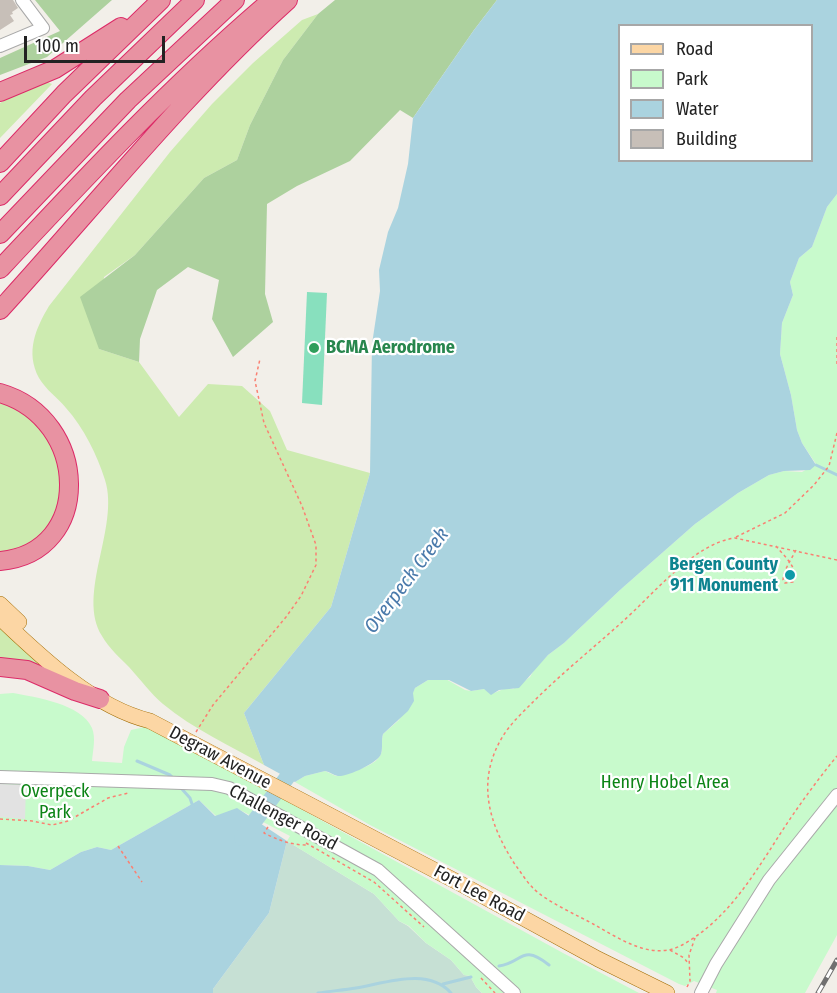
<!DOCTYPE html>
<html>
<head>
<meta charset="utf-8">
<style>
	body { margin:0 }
	#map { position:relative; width:837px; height:993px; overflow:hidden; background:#f2efe9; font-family:"Fira Sans Condensed",sans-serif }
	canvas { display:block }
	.legend { position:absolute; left:618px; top:24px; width:195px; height:138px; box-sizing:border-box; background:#fff; border:2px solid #a7a7a7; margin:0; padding:8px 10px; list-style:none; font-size:18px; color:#222 }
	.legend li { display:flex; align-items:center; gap:12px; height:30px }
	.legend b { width:30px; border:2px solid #a7a7a7 }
	.scale { position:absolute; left:24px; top:36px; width:141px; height:27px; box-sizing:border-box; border:3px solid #222; border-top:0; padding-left:8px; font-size:18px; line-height:21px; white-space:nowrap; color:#222; -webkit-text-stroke:4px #fff; paint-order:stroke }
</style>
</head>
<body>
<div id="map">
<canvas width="837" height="993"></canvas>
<ul class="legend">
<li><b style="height:8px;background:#fcd6a4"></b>Road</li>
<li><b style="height:16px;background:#c8facc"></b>Park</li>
<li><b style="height:16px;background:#aad3df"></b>Water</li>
<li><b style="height:16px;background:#c7bfb8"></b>Building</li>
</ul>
<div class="scale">100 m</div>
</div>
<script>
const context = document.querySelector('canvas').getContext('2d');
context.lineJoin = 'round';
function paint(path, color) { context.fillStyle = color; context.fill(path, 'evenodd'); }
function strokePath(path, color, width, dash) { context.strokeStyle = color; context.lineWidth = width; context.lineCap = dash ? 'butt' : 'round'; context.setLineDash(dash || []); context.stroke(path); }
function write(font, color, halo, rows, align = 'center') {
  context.font = font + ' "Fira Sans Condensed",sans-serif'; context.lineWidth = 4.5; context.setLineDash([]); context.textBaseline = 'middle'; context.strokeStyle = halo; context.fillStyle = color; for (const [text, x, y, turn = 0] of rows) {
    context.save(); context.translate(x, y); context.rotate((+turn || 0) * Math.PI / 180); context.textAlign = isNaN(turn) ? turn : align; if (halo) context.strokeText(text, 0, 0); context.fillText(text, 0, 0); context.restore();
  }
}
paint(new Path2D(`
	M318 14 283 60 250 125 237 160 204 178 135 255 104 277 99 349 139 362 179 417 208 384 242 386 270 411 287 450 370 473 331 607 244 713 264 765C231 746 193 729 163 704 151 694 140 679 129 667 120 658 109 648 102 636 76 594 120 527 105 480 97 455 84 428 66 408 58 398 46 390 39 378 25 352 36 328 49 306L170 152 212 104 253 63 302 20Z
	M42 80 52 84 0 138V103Z
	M0 403 26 411 52 440 62 476 58 505 48 529 16 553 0 552Z
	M0 628 49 673 0 664Z`), '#cdebb0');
paint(new Path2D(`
	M35 0H112L47 57 0 75V58L60 31Z
	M335 0H497L474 30 413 118 400 110 350 161 297 186 267 204 265 294 273 322 233 357 212 319 219 280 188 267 157 290 140 339 139 362 99 349 80 297 135 255 204 178 237 160 250 125 283 60 318 14Z`), '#add19e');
paint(new Path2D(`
	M287 841 374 894 399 921 408 926 426 943 451 960 464 975 470 976 476 987 482 993H213V989L269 913Z`), '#c6e0d4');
paint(new Path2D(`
	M837 194V935L805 993H716L717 990 694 981 685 986 679 984 370 825 295 782 305 776 325 771 336 776C348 772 375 768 381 754 383 748 381 741 383 734L399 720 415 688 428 680 444 678 465 690 471 691 484 689 494 693 506 688 513 689 530 677 535 668 548 655 564 643 620 590 695 524 738 493 769 475 784 471 802 472 816 464 802 443 797 430 791 395 780 354 782 323 793 295 790 282 799 258 812 247 827 207Z
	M13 693C35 697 82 704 92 728 96 738 93 750 92 761L122 763 124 747 131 730 145 727 164 734 563 953 639 993H482L476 987 470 976 464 975 451 960 426 943 409 926 399 921 374 894 287 841 290 836 238 809 216 816 199 800 111 850 97 847 81 852 50 870 28 866 0 865V694Z`), '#c8facc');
paint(new Path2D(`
	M307 292 327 293 322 405 302 403Z`), '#88e0be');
paint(new Path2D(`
	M0 784 26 785 25 819 0 817Z`), '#e2e2e2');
paint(new Path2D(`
	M497 0H837V194L827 207 812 247 799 258 790 282 793 295 782 323 780 354 791 395 797 430 802 443 816 465 810 470 784 471 769 475 738 493 695 524 620 590 564 643 548 655 519 688 499 690 491 695 484 689 471 691 449 680H428L415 688 413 693 414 701 408 711 383 734C381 741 383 747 381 754 378 763 347 777 338 776 333 775 330 772 325 771L305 776 295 782 264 765 244 713 331 607 370 473 372 344 380 291 379 270 388 232 398 208 408 164 413 118 474 30ZM620 26H812V160H620Z
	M199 800 215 816 237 808 287 841 269 913 213 989V993H0V865L28 866 50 870 81 852 97 847 111 850Z`), '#aad3df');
strokePath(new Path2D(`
	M816 465 837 475
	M137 761 170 775 173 778
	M181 788 190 798 193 807
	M499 966C523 963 521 943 549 965
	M443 984 471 977
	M318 993C331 991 344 990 356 988 386 983 428 967 451 993`), '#aad3df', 3);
strokePath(new Path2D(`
	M242 838 300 760`), '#aad3df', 16);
paint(new Path2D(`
	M0 0H13L18 8 12 12 13 14 10 15 14 21 0 30Z`), '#c7bfb8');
const minor = new Path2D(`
	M0 46 43 28 22 0
	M0 777 212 784 229 788 378 870 514 993
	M701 993 716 964 769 880 837 795`);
const major = new Path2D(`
	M0 604 19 622
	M0 618C41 657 93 707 150 721L461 884 598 959 667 993`);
const highway = new Path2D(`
	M0 92 55 69 121 27
	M0 163 64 94 161 0
	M0 196 93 98 195 0
	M0 234 128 100 235 0
	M0 269C86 177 171 86 267 4
	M0 310C95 206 183 95 288 0
	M0 393C90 419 94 553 0 561
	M0 667 27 670 75 691 100 699`);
strokePath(minor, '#a9a9a9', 14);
strokePath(major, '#a06b00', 16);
strokePath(highway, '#dc2a67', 20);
strokePath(new Path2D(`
	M837 337V366
	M736 537 785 513 814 485 829 466 837 433
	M776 546C784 556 800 569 793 582L785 583 783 580C784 569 791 560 796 550
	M837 560 735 538C694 543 653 595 621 623 592 649 561 674 533 702 523 712 511 723 503 736 476 780 488 822 514 863 520 871 526 881 533 888 545 901 579 916 595 925 622 940 653 962 684 944 731 917 757 869 786 825 802 801 819 778 837 756
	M196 732 213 705 286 617 301 596 316 565V545L302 506 264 423 255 381 260 359
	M0 819 32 821 52 825 68 821 108 798 128 793
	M268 827 264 833C278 840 291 845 307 845
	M306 843 374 882 424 927
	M118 846 142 882
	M670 950 684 958 688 963
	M481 978 495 993
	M687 987 690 981 689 955 695 938`), '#fa8072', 1.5, [3, 3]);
strokePath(minor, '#fff', 12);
strokePath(major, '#fcd6a4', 15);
strokePath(highway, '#e892a2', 18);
const rail = new Path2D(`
	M818 993 837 960`);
strokePath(rail, '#707070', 5);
strokePath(rail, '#fff', 3, [9]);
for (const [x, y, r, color] of [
	[314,348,6,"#2e9e5b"],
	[790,575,6,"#0f9aa8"]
]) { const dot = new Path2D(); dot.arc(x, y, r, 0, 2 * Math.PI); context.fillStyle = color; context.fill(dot); strokePath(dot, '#fff', 2); }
write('bold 18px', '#27864d', '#fff', [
	["BCMA Aerodrome",326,348]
], 'left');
write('bold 18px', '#0d838f', '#fff', [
	["Bergen County",778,565],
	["911 Monument",778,586]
], 'right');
write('18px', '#222', '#fff', [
	["Degraw Avenue",220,758,28],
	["Challenger Road",283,818,28],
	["Fort Lee Road",479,894,28]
]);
write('18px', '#0c8416', '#fff', [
	["Henry Hobel Area",665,783],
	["Overpeck",55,792],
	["Park",55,813]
]);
write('italic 20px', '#4a7aab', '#fff', [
	["Overpeck Creek",407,581,-53]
]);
</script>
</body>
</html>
